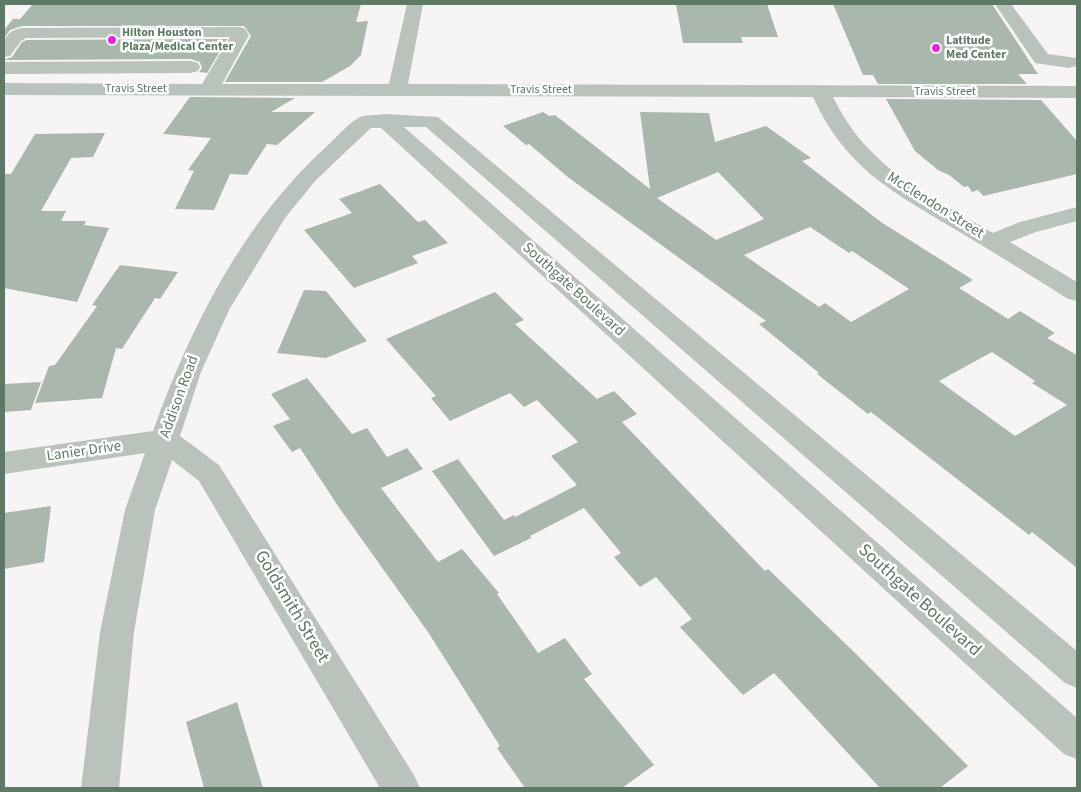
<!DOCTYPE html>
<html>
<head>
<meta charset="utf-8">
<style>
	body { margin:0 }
	#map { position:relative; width:1081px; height:792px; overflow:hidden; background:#f7f4f5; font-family:"Source Sans 3",sans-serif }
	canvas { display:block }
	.frame { position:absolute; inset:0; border:5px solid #5d7a64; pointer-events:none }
</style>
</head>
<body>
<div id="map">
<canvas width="1081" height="792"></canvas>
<div class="frame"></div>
</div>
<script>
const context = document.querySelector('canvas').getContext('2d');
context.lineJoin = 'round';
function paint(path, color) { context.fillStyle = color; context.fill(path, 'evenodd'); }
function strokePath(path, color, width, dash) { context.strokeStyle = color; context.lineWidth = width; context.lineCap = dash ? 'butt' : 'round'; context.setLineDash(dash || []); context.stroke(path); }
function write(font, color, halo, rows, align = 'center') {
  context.font = font + ' "Source Sans 3",sans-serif'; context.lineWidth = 5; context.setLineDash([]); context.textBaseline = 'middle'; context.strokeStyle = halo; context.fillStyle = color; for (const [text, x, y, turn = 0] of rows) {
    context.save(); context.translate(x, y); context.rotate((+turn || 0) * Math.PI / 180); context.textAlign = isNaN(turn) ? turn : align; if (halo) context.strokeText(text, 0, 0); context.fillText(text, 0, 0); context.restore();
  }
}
paint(new Path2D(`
	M33 4H361L356 22 368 21 361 55 350 66 322 82H225L251 36 244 26H22L10 30 4 38V30L13 19H20Z
	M676 4H767L778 37H741L743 43H683Z
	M833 4H992L1038 74H1018L1027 84H878L873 75H863Z
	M227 39 207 73 199 72 202 68 200 62 191 59 4 60 12 57 22 42 27 40Z
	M190 97 295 98 271 112H315L277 145 267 144 247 175 230 174 214 210 175 209 194 171 188 170 211 138 163 134Z
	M886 99 1041 100 1077 141V174L983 196 978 190 972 192 968 186 964 187 949 175 938 170 915 151Z
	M543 112 549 116 555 115 650 189 640 112 709 113 715 142 766 126 811 158 802 161 881 222 973 280 959 288 1008 319 1020 311 1055 333 1047 338 1077 355V568L1032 532 1029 535 871 412 868 414 817 374 819 373 759 324 766 321 569 178 529 144 526 145 503 126ZM718 172 764 219 716 240 657 198ZM810 227 849 253 852 251 909 289 851 322 825 303 819 307 744 255ZM992 352 1035 381 1032 383 1067 405 1015 436 939 381Z
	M105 133 93 157 71 158 41 211H66L61 221H86L84 225 109 228 77 302 4 288V174H11L35 134Z
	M380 184 418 222 425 220 448 243 412 256 418 263 354 288 304 230 352 213 339 199Z
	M120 265 178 272 160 299 155 298 122 349 116 348 102 398 35 403 49 366 55 365 97 306 92 305Z
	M304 290 326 291 367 341 326 358 277 353Z
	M495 292 524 320 515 324 597 399 614 391 637 414 622 422 765 571 768 569 852 650 968 766 940 788H880L774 673 743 695 680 627 692 619 656 577 640 587 614 557 621 553 584 508 530 536 531 538 494 556 432 471 458 459 504 520 514 515 515 517 577 485 551 456 578 442 537 400 524 407 510 393 450 421 431 398 436 396 386 339Z
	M307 378 352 434 367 428 387 457 407 448 423 469 381 488 438 562 462 549 499 593 497 594 538 653 565 638 592 674 584 679 654 765 622 788H525L497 748 500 746 428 632 338 506 300 448 292 452 273 426 290 419 271 394Z
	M41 382 31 410 4 412V384Z
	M51 506 44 562 4 569V513Z
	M237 702 263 788H204L186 722Z`), '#a9b7ac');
paint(new Path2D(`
	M407 4H423L408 84 1077 86V98L833 97C868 169 927 194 993 233L1020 222 1077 207V221L1036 232 1010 242 1077 282V301L1068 299C1032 276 995 253 958 231 893 192 846 169 813 97L4 95V83L202 84 230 37 26 38 21 41 10 56 4 57C4 40 3 32 22 28L238 27 244 28 249 35 222 84H389Z
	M995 4H1011L1048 54 1076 58 1077 61 1076 66 1069 68 1035 63Z
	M191 61 198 63 200 67 198 71 191 73 4 74V62Z
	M384 114 438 117 1077 651V688L1065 683 426 127H404L1077 718V759L1064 754 381 128H371L316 180 285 218 229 310 201 372 180 436 219 465 414 775 420 788H380L199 481 172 460 155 510 134 632 119 788H81L100 632 125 510 145 453 4 474V452L153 431C191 326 243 222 327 146 337 137 347 125 358 118 365 114 376 116 384 114Z`), '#b9c3bb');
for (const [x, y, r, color] of [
	[112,40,5,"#e724e5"],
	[936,48,5,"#e724e5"]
]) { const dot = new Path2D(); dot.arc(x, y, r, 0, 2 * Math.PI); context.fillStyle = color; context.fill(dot); strokePath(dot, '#fff', 2); }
write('bold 12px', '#5d7a64', '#fff', [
	["Hilton Houston",122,33],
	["Plaza/Medical Center",122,47],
	["Latitude",946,41],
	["Med Center",946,55]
], 'left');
write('12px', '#5d7a64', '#fff', [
	["Travis Street",136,89],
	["Travis Street",541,90],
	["Travis Street",945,92]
]);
write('15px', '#5d7a64', '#fff', [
	["McClendon Street",935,206,32],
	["Southgate Boulevard",573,290,42],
	["Addison Road",180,397,-70],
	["Lanier Drive",84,452,-8]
]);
write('18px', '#5d7a64', '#fff', [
	["Southgate Boulevard",919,601,42],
	["Goldsmith Street",291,607,59]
]);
</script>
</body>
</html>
